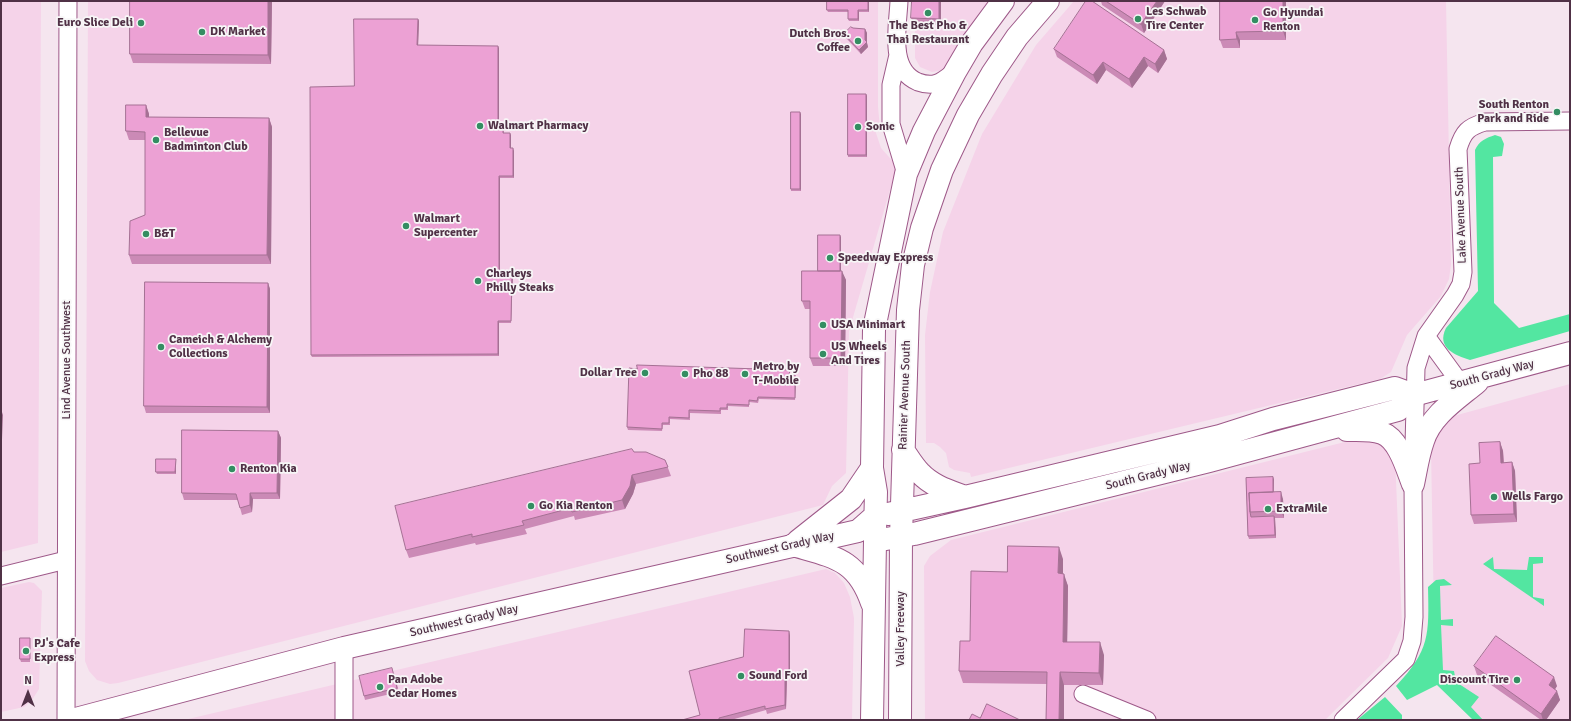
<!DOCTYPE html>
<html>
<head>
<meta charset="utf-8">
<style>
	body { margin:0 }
	#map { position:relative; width:1571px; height:721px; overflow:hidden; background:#f5e5ef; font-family:Signika,sans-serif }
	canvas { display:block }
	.frame { position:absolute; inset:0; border:2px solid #503146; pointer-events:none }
	.north { position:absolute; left:8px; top:673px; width:40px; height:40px; -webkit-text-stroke:3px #f7f7f7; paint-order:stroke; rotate:0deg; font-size:11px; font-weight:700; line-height:16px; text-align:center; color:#503146 }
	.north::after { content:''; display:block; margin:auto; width:14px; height:18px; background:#503146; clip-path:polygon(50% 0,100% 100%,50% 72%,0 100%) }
</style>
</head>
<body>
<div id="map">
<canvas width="1571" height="721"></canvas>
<div class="frame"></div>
<div class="north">N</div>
</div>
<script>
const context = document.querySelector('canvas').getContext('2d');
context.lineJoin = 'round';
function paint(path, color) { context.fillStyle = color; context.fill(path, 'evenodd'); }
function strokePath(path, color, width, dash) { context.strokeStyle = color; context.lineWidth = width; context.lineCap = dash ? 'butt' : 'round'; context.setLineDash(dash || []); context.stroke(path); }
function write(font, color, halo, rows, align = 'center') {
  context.font = font + ' Signika,sans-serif'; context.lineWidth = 3.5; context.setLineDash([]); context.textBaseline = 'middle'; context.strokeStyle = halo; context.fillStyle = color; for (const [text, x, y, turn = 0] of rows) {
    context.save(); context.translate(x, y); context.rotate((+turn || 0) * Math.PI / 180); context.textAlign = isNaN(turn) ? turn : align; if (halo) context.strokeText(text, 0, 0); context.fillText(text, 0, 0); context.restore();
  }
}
paint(new Path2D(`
	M1 1H41L38 543 1 552Z
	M88 1H878V107L880 128 875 130 881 148 897 166 849 331 846 473 832 486 823 505 118 683 110 684 97 680 89 671 85 661Z
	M915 1H995L944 70 932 72 920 67 915 58Z
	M1074 1H1446L1451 264 1449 279 1441 296 1407 335 1391 372 1380 379 971 477 970 473 954 470 949 467 946 453 940 447 934 443H926L925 335 930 292 943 232 982 134 1036 45Z
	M1570 384V720H1481L1435 674 1431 449 1432 443 1450 417Z
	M1369 436 1383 441 1395 456 1402 626 1388 658 1325 720H925L924 566 930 556 951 540Z
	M826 569 835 573 844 583 850 597 854 618 852 720H184Z
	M29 582 34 583 42 591 39 689 32 700 24 707 1 712V588Z`), '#f5d3e9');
paint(new Path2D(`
	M1495 135 1501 137 1504 144 1502 156 1493 157 1494 303 1519 328 1570 314V331L1470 360C1455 355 1436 348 1446 328L1478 291 1475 150C1479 141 1486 138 1495 135Z
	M1493 557 1494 569 1527 570 1529 557H1543V563L1533 564V597L1544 599V606L1483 564Z
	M1444 579 1452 585 1440 586 1441 620 1453 619V626L1441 625 1443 670 1454 671 1456 682 1479 697 1471 707 1483 720H1473L1437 685 1407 700 1396 686C1430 650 1429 635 1428 587L1436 580Z
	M1385 697 1402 715V720H1357Z`), '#53e6a1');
const minor = new Path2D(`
	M899 1C898 26 888 70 918 82 935 88 941 82 954 72
	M898 55 891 85V124L906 174
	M1426 336 1461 384
	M1 576 66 560
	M1083 694 1147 720
	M66 720 68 1
	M344 720V648
	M1343 720 1406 659 1412 641 1414 617 1413 484 1416 368 1426 336 1455 295 1461 284 1463 272 1458 149C1463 132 1468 127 1485 122L1570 121`);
const major = new Path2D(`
	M1347 430C1359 430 1371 429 1382 433 1399 439 1407 469 1413 484
	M903 450C908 457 913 466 920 473 932 486 949 491 965 497
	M1413 484C1416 470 1418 455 1423 441 1431 415 1457 399 1477 382
	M888 514 965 497 1220 436 1273 419 1395 388 1414 395
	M875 532 876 492 872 468 874 329 906 174 924 131 955 72 972 43 1003 1
	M901 537 908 310 913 265 922 228 942 170 968 115 992 74 1017 37 1048 1
	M798 541 851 499 872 468
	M875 541 914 534 1209 461 1398 410 1414 395 1570 353
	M72 720 344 648 858 531 875 516`);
const highway = new Path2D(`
	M793 545C834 557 857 559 872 603
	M872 720 875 541
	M900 720 901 537`);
strokePath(minor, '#9e5989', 19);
strokePath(major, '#9e5989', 24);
strokePath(highway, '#9e5989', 24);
strokePath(minor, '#fff', 17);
strokePath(major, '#fff', 22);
strokePath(highway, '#fff', 22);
paint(new Path2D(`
	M272 1 271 64 133 63 130 54Z
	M827 1H869V12H859V21H849L848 19V12H828L827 10Z
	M941 1V25H914L911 18Z
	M1101 1H1165L1144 33 1102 5Z
	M1286 1V40H1240V48H1223L1220 40Z
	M418 19 419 21 418 45 499 48V127H503L504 129V133L511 135V148L514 151V178H500V272L513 274 511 323H499V356L312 357 311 355 354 86Z
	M853 28 865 29 867 33V43L868 47 861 54 846 38 844 34Z
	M1054 49 1164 50 1167 59 1158 73 1148 66 1132 88 1106 70 1097 84 1057 57Z
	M866 94 867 96V157H848V155Z
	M146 105 149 114V117L269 118 272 127 271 264H132L129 255 145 215V140H129L126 131Z
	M801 114V191H791V189Z
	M841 237V271L846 280 845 366H813L810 358V309H805L802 301 818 271Z
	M268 283 270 289V413H146L144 406Z
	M637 369 790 372V375H795L796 378 795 400 759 399 758 403 749 402V407L728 406V410H721V414L690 413V420L670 419V425H663L662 431 628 430 627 427Z
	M278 431 281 438 280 499H253L252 512 242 515 238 500H184L182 493Z
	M1500 442 1503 451 1504 463 1512 462 1515 471 1517 522 1474 524 1471 515 1480 463Z
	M634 452 665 460 671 476 636 484 633 494 625 509 575 520 574 516 525 529 527 534 476 545 475 543 409 558 406 550Z
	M176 461V474H157L156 472Z
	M1246 478 1274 479V492L1283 499 1284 518H1275L1276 538 1249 539 1248 536Z
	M1063 559V574L1068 586 1067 642 1104 655 1103 685H1064V720H1046L1047 684 963 683 959 671 1007 572Z
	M789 631 790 636V677L787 678 786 709 767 714 766 710 731 720H682L700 715 743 657Z
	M30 638V662H21L20 659Z
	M1474 666 1557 686 1555 689 1560 700 1546 720H1541L1477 675Z
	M394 673 399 692 365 700 364 696Z`), '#cb8ab6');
paint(new Path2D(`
	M268 1H272L271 64 268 55Z
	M868 1H869V12L868 10Z
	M939 1H941V25L939 19Z
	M1157 1H1165L1144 33 1141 24Z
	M1283 1H1286V40L1283 31Z
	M858 10 859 12V21L858 19Z
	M418 19 419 21 418 48 417 45Z
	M865 29 867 33V43L868 47 861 54 859 50 865 40Z
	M1236 32 1240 40V48L1237 39Z
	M498 46 499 48V129L498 127Z
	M1164 50 1167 59 1158 73 1155 64Z
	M1144 57 1148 66 1132 88 1129 79Z
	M1103 62 1106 70 1097 84 1093 75Z
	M866 94 867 96V157L866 155Z
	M146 105 149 114V125L146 117Z
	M800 112 801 114V191L800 189Z
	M269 118 272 127 271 264 267 255Z
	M510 133 511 135V151L510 148Z
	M513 148 514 151V178L513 176Z
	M499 176 500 178V274L499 272Z
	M840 235 841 237V280L840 278Z
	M842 271 846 280 845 366 841 358Z
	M512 272 513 274 511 323V321Z
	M268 283 270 289V413L267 407Z
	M498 321 499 323V356L498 354Z
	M795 375 796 378 795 400Z
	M1 409 3 415 1 464Z
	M278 431 281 438 280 499 277 493Z
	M1500 442 1503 451 1504 471 1501 463Z
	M176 459V474L175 472Z
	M1512 462 1515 471 1517 522 1514 514Z
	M632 475 636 484 633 494 625 509 622 500Z
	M1273 477 1274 479V499V497Z
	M1281 492 1283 499 1284 518 1281 511Z
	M250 493 253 499 252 512 250 505Z
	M1274 516 1275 518 1276 538 1275 535Z
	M1059 547 1063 559V586L1058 573Z
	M1064 574 1068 586 1067 654 1063 642Z
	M789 631 790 636V677L789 672Z
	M1100 642 1104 655 1103 685 1099 673Z
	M1060 672 1064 685V720H1059Z
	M785 673 787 678 786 709 785 705Z
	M1554 677 1557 686 1552 694 1549 685Z
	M1557 691 1560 700 1546 720H1543L1541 714Z`), '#a57194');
const building = new Path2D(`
	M130 1H268V55L130 54Z
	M827 1H868V10H858V19H848V10H827Z
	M912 1H939V19L911 18Z
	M1086 1H1092L1164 50 1155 64 1144 57 1129 79 1103 62 1093 75 1054 49Z
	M1106 1H1157L1141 24Z
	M1220 1H1283V31L1236 32 1237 39 1220 40Z
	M354 19H418L417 45 498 46V127H503V133H510V148H513V176H499V272H512L511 321H498V354L311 355 310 87 354 86Z
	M851 27 853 28 865 29V40L867 42 859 50 844 34Z
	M848 94H866V155H848Z
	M126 105H146V117L269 118 267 255H129L130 221 145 215V132L126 131Z
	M791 112H800V189H791Z
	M818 235H840V271H818Z
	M802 271H842L841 358H810V301H802Z
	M145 282 268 283 267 407 144 406Z
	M637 365 790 370 789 375H795V398L758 397 757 401 749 400V405L727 404V408H720V411L689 410V418L669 417V423H662V429L627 427 629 368 637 369Z
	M182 430 278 431 277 493H250V505L240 508 236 494 182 493Z
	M1500 442 1501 463 1512 462 1514 514 1471 515 1469 464 1480 463 1479 443Z
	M632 449 634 452H646L665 460 668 467 632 475 630 486 622 500 572 512 571 508 522 521 524 525 472 537V534L406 550 395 506Z
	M156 459H176L175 472H156Z
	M1273 477V492L1249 493 1250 512 1251 517 1274 516 1275 535 1248 536 1246 478Z
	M1281 492V511L1250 512 1249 493Z
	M1008 546 1059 547 1058 573 1064 574 1063 642H1100L1099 673 1060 672 1059 720H1046L1047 672 959 671 960 641H970L971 571 1007 572Z
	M745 629 789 631V672L785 673V705L765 709V706L719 718V720H682L700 715 689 671 743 657Z
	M1496 636 1554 677 1549 685 1557 691 1541 714 1474 666Z
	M20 638H30V659H20Z
	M392 668 397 688 364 696 359 676Z
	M987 704 1020 720H969L972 714 980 718Z`);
paint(building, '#eca1d4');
strokePath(building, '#a57194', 1);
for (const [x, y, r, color] of [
	[928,13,4,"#348d62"],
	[1138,19,4,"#348d62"],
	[1255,20,4,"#348d62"],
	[141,23,4,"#348d62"],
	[202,32,4,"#348d62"],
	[858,41,4,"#348d62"],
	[1557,112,4,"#348d62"],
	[480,126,4,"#348d62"],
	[858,127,4,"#348d62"],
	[156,140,4,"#348d62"],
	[406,226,4,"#348d62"],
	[146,234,4,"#348d62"],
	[830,258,4,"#348d62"],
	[478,281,4,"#348d62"],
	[823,325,4,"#348d62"],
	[161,347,4,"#348d62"],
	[823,354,4,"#348d62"],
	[645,373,4,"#348d62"],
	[685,374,4,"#348d62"],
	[745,374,4,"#348d62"],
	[232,469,4,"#348d62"],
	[1494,497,4,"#348d62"],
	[531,506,4,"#348d62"],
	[1268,509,4,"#348d62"],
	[26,651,4,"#348d62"],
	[741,676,4,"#348d62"],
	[1517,680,4,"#348d62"],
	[380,687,4,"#348d62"]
]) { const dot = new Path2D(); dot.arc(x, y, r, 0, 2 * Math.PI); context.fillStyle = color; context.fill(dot); strokePath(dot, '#f7f7f7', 1.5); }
write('bold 12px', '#503146', '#f7f7f7', [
	["Les Schwab",1146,12],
	["Tire Center",1146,26],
	["Go Hyundai",1263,13],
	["Renton",1263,27],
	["Euro Slice Deli",133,23,"right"],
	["The Best Pho &",928,26,"center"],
	["Thai Restaurant",928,40,"center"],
	["DK Market",210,32],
	["Dutch Bros.",850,34,"right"],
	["Coffee",850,48,"right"],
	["South Renton",1549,105,"right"],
	["Park and Ride",1549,119,"right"],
	["Walmart Pharmacy",488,126],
	["Sonic",866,127],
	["Bellevue",164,133],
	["Badminton Club",164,147],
	["Walmart",414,219],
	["Supercenter",414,233],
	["B&T",154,234],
	["Speedway Express",838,258],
	["Charleys",486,274],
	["Philly Steaks",486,288],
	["USA Minimart",831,325],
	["Cameich & Alchemy",169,340],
	["Collections",169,354],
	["US Wheels",831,347],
	["And Tires",831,361],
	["Metro by",753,367],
	["T-Mobile",753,381],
	["Dollar Tree",637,373,"right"],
	["Pho 88",693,374],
	["Renton Kia",240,469],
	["Wells Fargo",1502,497],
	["Go Kia Renton",539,506],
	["ExtraMile",1276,509],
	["PJ's Cafe",34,644],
	["Express",34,658],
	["Sound Ford",749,676],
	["Pan Adobe",388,680],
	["Cedar Homes",388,694],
	["Discount Tire",1509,680,"right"]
], 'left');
write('12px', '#503146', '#f7f7f7', [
	["Lake Avenue South",1461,215,-92],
	["Lind Avenue Southwest",67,360,-90],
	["South Grady Way",1492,375,-15],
	["Rainier Avenue South",905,395,-88],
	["South Grady Way",1148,476,-14],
	["Southwest Grady Way",780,548,-13],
	["Southwest Grady Way",464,621,-13],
	["Valley Freeway",901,629,-90]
]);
</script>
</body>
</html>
